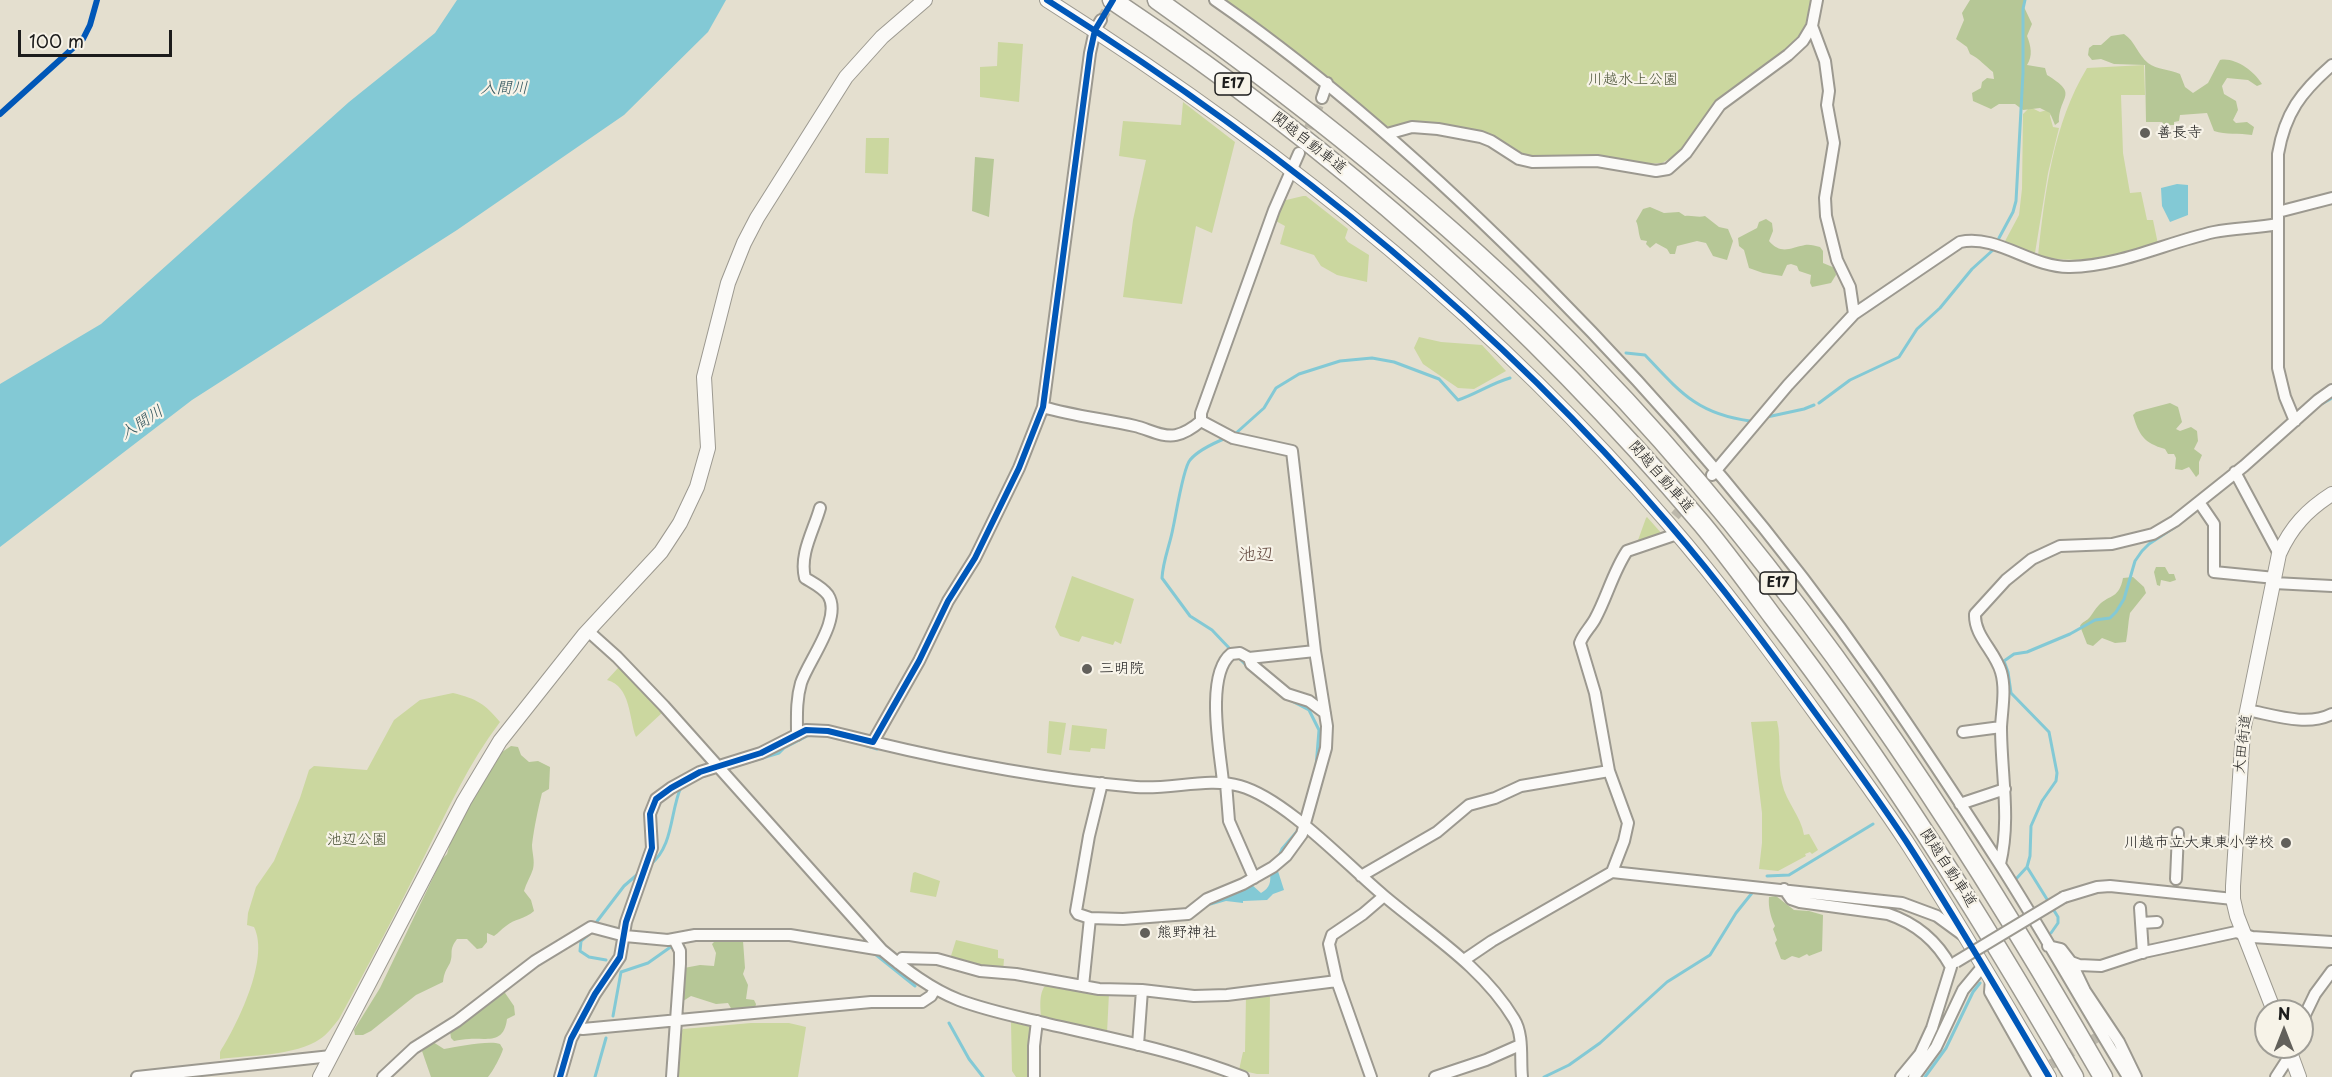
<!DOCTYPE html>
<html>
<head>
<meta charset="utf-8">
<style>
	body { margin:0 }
	#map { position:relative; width:2332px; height:1077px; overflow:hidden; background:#e4dfcf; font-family:"Playpen Sans",sans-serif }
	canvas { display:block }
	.north { position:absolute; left:2254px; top:999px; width:60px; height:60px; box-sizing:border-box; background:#f7f3e8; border:2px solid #9f9d96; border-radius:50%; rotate:0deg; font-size:16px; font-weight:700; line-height:24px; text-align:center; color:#1c1c1c }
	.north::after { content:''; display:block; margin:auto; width:21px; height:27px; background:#62605b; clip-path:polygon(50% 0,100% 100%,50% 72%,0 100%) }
	.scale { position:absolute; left:18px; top:30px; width:154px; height:27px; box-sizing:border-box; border:3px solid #1c1c1c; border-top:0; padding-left:8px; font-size:18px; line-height:21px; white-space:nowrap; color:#1c1c1c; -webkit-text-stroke:4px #f7f3e8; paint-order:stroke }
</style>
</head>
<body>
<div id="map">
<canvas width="2332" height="1077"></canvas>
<div class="north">N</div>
<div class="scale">100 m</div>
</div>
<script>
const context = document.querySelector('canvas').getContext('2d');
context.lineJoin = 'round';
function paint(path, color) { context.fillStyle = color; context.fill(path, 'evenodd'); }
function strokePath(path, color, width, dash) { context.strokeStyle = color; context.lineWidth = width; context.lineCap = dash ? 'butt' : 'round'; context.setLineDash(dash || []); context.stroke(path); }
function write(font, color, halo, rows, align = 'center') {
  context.font = font + ' "Playpen Sans","Klee One",sans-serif'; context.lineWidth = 4.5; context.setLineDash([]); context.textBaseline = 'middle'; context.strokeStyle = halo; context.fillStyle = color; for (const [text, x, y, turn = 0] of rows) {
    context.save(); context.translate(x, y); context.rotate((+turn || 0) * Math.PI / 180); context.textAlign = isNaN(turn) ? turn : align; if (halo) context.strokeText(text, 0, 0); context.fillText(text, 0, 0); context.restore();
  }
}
paint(new Path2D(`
	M1223 0H1812L1805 27 1794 43 1722 96 1687 143 1679 153 1662 163 1643 164 1594 155 1539 157 1525 155 1505 142 1485 133 1422 122 1395 127 1384 126Z
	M998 42 1023 44 1019 102 980 97V67L997 66Z
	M2144 65 2145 95H2121L2123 153 2130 193 2141 192 2147 220H2153L2158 244C2117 257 2080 265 2038 256 2045 192 2053 124 2087 68Z
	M1183 102 1235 142 1212 233 1196 226 1182 304 1123 297 1133 220 1146 160 1119 156 1123 121 1181 125Z
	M2030 107 2040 112 2054 108 2050 116 2053 127 2059 128 2048 173 2035 253 2021 251 2004 243 2019 215 2022 189 2023 114Z
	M866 138H889L888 174 865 173Z
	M1303 196H1306L1348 229 1345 238 1348 242 1369 255 1367 282 1337 275 1321 266 1314 255 1280 244 1285 226 1274 220 1282 201Z
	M1419 337 1441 342 1482 345 1506 371 1474 389 1458 388 1423 364 1414 348Z
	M1647 517 1663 535 1637 543 1646 518Z
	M1072 576 1134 599 1121 644 1115 641 1113 645 1082 636 1079 642 1060 636 1055 627Z
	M618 668H620L663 712 636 737C629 719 631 686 607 680Z
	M453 693C477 699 484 703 500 722 469 763 449 807 426 853 398 909 369 964 339 1019 333 1026 328 1034 320 1039 296 1056 249 1055 220 1059V1052C237 1025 270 959 254 927L247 925 248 913 256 887 274 861 300 798 309 770 314 766 367 770 394 720 420 700Z
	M1049 721 1066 723 1061 755 1047 753Z
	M1777 721C1782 741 1777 762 1782 783 1786 802 1801 816 1804 835L1809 834 1818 850 1812 854 1810 852 1805 854 1806 856 1778 871 1759 869 1762 843V813L1751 722Z
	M1072 725 1107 729 1105 749 1091 748 1090 752 1069 750Z
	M915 872 940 881 936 897 910 892 913 873Z
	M956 940 998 950V958L1004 959 1003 972 950 959Z
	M1047 984 1109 993 1107 1033 1041 1016C1040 1006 1039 990 1047 984Z
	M1270 992 1269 1074H1257L1239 1070 1243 1052H1245L1246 995Z
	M1011 1022 1031 1027V1077H1016L1012 1071Z
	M751 1023H789L806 1027 798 1077H674L678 1035 683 1029Z`), '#cbd79f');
paint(new Path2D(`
	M1970 0H2026L2024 7 2032 24 2027 36C2031 46 2033 56 2027 65L2045 68 2047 75C2080 95 2059 95 2059 122L2055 125 2050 113 2040 108 2023 110 2015 104H1999L1991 109 1973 101 1972 93 1981 88 1982 82 1987 78 1994 79 1993 72C1985 66 1980 59 1970 54L1967 47 1956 39 1964 20 1962 13Z
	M2124 34C2135 41 2138 55 2148 63 2157 70 2170 69 2180 74L2185 87 2193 93 2208 83 2220 60C2235 57 2254 71 2262 84L2257 86 2248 80 2227 78 2222 86 2224 94 2236 101 2238 110 2233 120 2236 123 2247 122 2254 127 2252 135C2239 133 2226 135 2214 131L2207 113 2180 115 2179 121 2174 122V125H2164L2162 122H2146L2145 65 2114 64 2101 59 2092 60 2088 55 2089 48 2093 45H2101L2111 36Z
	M975 157 994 159 989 217 972 211Z
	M1650 207 1664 213 1679 212 1685 216C1692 215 1698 218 1705 216L1719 227 1728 229 1733 241 1727 260 1713 256 1706 243 1697 241 1677 246 1675 254H1670L1667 249 1656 243 1650 248 1646 244 1647 241 1641 240C1638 234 1639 227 1636 221L1643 209Z
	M1766 219 1772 223 1773 231 1769 241C1781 255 1790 248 1805 245 1810 244 1815 246 1820 247L1823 251V263L1835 268 1836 275 1831 283 1812 287 1810 283 1811 275 1799 271 1797 266 1791 264 1787 265 1782 276 1763 273 1749 268 1744 250 1739 246 1738 238 1757 228 1759 222Z
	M2170 403 2178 407 2182 422 2176 429 2180 431 2191 427 2197 431 2198 441 2194 449 2202 455 2199 462V474L2196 477 2189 467 2182 470 2175 469 2176 458 2174 454H2168L2165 449C2144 443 2139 435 2133 415L2136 412Z
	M2156 567H2165L2169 574H2174L2176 580 2170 582 2161 580 2160 586 2157 585 2154 572Z
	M2133 577 2144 587 2146 593 2130 613C2128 622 2128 632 2126 642L2115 643 2102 638 2093 646 2087 644 2080 626C2083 621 2087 621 2090 617 2093 613 2095 609 2099 605 2110 594 2119 599 2123 578Z
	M511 746 518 747 521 755 529 762 538 761 550 767 549 789 542 793C538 809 534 828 532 845 532 853 535 860 533 869 531 876 526 883 524 891L531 900 534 911C525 919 514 919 506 926 501 929 499 933 494 936L487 933V942L482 948 477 949 467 939H457C448 951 454 953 450 963 446 970 444 973 443 982L416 995 371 1031 363 1035H355L354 1030 380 988 442 859 447 854 452 837 483 780 495 764 499 754Z
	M1776 896 1794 910 1809 911 1823 915 1822 951 1809 956 1807 954 1799 958 1792 956 1785 960 1781 959 1775 943 1777 940 1773 929 1775 926C1771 918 1768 907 1769 897Z
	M721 940 743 941 745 968 743 974 748 985 746 999 754 1000 756 1004 755 1008 732 1010 728 1003 716 1004 691 996 680 1003 684 968 700 965 714 966 716 953 712 944 715 941Z
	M503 990 514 1006 515 1015 507 1019C504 1044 488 1038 469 1039 464 1039 459 1040 454 1041L451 1038 450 1031 469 1019Z
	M433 1042 444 1049C457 1047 489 1040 500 1044L503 1049C502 1054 492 1073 488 1077H431L422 1051 423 1047Z`), '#b6c796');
paint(new Path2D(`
	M457 0H726L708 32 624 115 457 230 192 400 0 547V384L101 324 349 102 435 33Z
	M2177 184 2188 185V215L2170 222 2162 206 2161 188Z
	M1277 868 1284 890 1273 894 1267 900 1243 901V903L1226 901 1209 906 1210 902 1251 884 1261 893C1270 888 1271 882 1270 873Z`), '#83c9d5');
strokePath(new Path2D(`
	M1999 238 2013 212 2016 201 2023 73V9L2025 0
	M1626 353 1645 355C1680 392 1697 414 1750 421
	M1819 403 1850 380 1899 357 1917 329 1940 308 1972 269 1993 250
	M2318 406 2332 398
	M1767 417 1804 409 1814 405
	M1235 434 1264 408 1276 388 1299 374 1340 361 1372 358 1394 362 1439 379 1458 400C1476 394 1492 383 1510 378
	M1226 438C1214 443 1198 450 1190 460 1183 468 1176 515 1173 528 1170 545 1163 560 1162 578L1190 616 1212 630 1231 650
	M1238 657 1248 667
	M1288 699 1309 710 1319 730 1316 767
	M867 746 877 749
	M729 768 779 753 784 748 811 734
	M1946 791 1955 804
	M1279 856 1282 849 1300 828
	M650 865C674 846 670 811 681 787
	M2027 867 2058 917V923L2051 933
	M1767 876 1789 875 1873 824
	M2016 879 2027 867 2030 856 2031 826 2042 801 2056 781 2057 773 2049 732 2011 693 2008 672 2004 661 2014 654 2027 652 2070 634 2095 620 2110 618 2116 612 2124 599 2135 561 2142 551 2149 544 2178 525
	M595 924 624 886 639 873
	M588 935 581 941 580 951 589 957 606 960
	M869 953 875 954 915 986
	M613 1016 621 972 648 963 672 946
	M949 1023 969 1059 983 1077
	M595 1077 606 1038
	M1544 1077 1569 1065 1600 1043 1667 982 1710 955 1736 913 1752 893
	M1925 1077 1946 1048 1973 992 1980 983`), '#83c9d5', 3);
strokePath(new Path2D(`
	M1101 20 1113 0
	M1303 142 1322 98
	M1675 516 1705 483
	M2038 1072 2108 1031`), '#bcb8ab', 10, [10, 5]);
const street = new Path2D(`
	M1215 0C1335 83 1443 181 1545 284 1666 406 1778 537 1876 678 1918 739 1959 801 1999 863 2044 933 2084 1006 2128 1077
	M1812 26 1825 61 1829 91 1827 105 1834 143 1825 198 1826 216 1837 260 1850 287 1854 314
	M1322 98 1327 83
	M1387 134 1412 127 1438 129 1481 137 1491 141 1519 159 1532 162 1597 161 1656 171 1668 169 1686 153 1720 105 1788 55 1803 41 1812 26 1817 0
	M2278 212 2332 198
	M1043 407C1073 416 1104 419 1135 426 1148 429 1163 438 1176 435 1185 433 1194 427 1201 421V413L1274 210 1299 153
	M2295 421 2285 397 2278 368V154C2285 113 2301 92 2332 65
	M2235 472 2279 554
	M1712 475 1788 385 1854 314 1960 242C1998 234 2031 268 2070 267 2120 266 2165 243 2214 232 2234 228 2257 228 2278 224
	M2199 502 2214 524V572L2275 578
	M2274 583 2332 586
	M588 631 617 657 664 706 882 950C906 970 931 989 959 1000 988 1011 1019 1017 1048 1024 1113 1039 1181 1052 1243 1077
	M1249 658 1315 651
	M2247 710C2274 715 2307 727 2332 714
	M1963 732 2001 727
	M797 735C797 717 796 700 801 683 808 661 843 618 828 595 822 587 813 583 805 578 799 554 814 530 820 508
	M873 742C960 763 1047 779 1136 787 1170 790 1208 777 1240 786 1286 799 1346 864 1383 895 1429 934 1482 966 1514 1019 1524 1035 1520 1059 1522 1077
	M1223 782C1220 751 1205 675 1231 654L1240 653 1249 658 1251 664 1287 694 1309 701 1325 713
	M1226 783 1229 821 1254 878
	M1960 804 2005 789
	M2000 864C2011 819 2001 773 2001 727 2002 709 2006 689 2001 672 1995 651 1974 636 1975 614L2006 580 2032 559 2060 546 2112 544 2153 534 2175 521 2244 466 2318 400 2332 390
	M1612 872 1624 841 1628 823 1609 771 1595 693 1580 643C1583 634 1590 628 1595 619 1607 597 1613 572 1627 551L1677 534
	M1361 876 1437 832 1469 805 1495 798 1521 786 1609 771
	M2176 879 2178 833
	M1784 889 1791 899 1800 902 1888 914C1915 923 1937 941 1951 967L1932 1028 1920 1054 1901 1077
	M2064 897 2097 887 2110 886 2233 899
	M2140 908 2143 953
	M1090 918 1123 919 1188 914 1207 899 1243 884 1273 867 1286 856 1302 834 1326 748 1327 726 1315 651 1292 451 1233 438 1201 421
	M2141 923 2157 922
	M2048 946 2061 949 2071 962 2079 965 2101 966 2144 952 2236 932 2252 937 2332 942
	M1464 960 1492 941 1612 872 1902 903 1937 916 1963 935
	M2071 962 2085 991 2119 1042 2136 1077
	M898 963 902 958 937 959 980 971 1016 974 1099 989 1142 990 1194 996 1227 995 1337 981
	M1991 979 1990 992 2038 1077
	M1083 986 1090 918 1078 914 1076 911 1089 836 1102 783
	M2302 1021 2315 994 2332 971
	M577 1028 583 1029 871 1002H922L931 996 935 989
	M1138 1045 1142 990
	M137 1077 331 1056
	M383 1077 414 1048 457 1021 535 961 591 927 625 936 668 940 695 935H790L882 950
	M560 1077 571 1039 595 994 620 957 626 922 652 848 650 814 656 799 671 788 700 772 761 753 806 730 828 731 873 742 919 661 948 601 975 558 1019 468 1043 407 1090 53 1095 30 1101 20
	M672 1077 680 964V951L674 939
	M1034 1077V1046L1037 1021
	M1371 1077 1337 981 1329 944 1332 935 1363 914 1384 896
	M1435 1077 1486 1060 1520 1045
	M1914 1077 1936 1047 1963 990 1983 966
	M2276 1077 2287 1060 2292 1058`);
const secondary = new Path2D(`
	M1047 0C1277 145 1490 316 1668 523 1722 585 1771 652 1819 718 1849 759 1878 799 1906 841 1956 918 2002 998 2049 1077
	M2274 1011 2237 916 2233 899V886L2243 731 2279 554C2291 527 2307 510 2332 494
	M2288 1047 2299 1077
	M320 1077 464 801 500 741 584 635 661 552 680 523 697 487 708 448 704 377 728 283 744 243 757 218 846 77 882 37 925 0`);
const highway = new Path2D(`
	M1112 0C1333 146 1531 322 1702 524 1727 554 1750 586 1773 617 1885 763 1982 918 2074 1077
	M1157 0C1311 109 1460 228 1591 364 1795 575 1957 823 2103 1077`);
strokePath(street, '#9c9990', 14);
strokePath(secondary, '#9c9990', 16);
strokePath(highway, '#9c9990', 21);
strokePath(street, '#fbfaf8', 10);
strokePath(secondary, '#fbfaf8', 14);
strokePath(highway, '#fbfaf8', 18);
const streetBridge = new Path2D(`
	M1956 962 2064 897`);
strokePath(streetBridge, '#9c9990', 14, []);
strokePath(streetBridge, '#fbfaf8', 10);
strokePath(new Path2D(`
	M1047 0C1277 145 1490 316 1668 523 1722 585 1771 652 1819 718 1849 759 1878 799 1906 841 1956 918 2002 998 2049 1077
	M0 114 83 39 90 25 97 0
	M560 1077 571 1039 595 994 620 957 626 922 652 848 650 814 656 799 671 788 700 772 761 753 806 730 828 731 873 742 919 661 948 601 975 558 1019 468 1043 407 1090 53 1095 30 1113 0`), '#0057b8', 6);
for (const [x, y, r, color] of [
	[2145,133,6,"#62605b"],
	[1087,669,6,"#62605b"],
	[2286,843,6,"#62605b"],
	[1145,933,6,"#62605b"]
]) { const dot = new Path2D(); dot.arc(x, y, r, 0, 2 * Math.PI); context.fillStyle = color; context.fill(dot); strokePath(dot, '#f7f3e8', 2); }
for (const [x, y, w] of [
	[1233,84,36],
	[1778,583,36]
]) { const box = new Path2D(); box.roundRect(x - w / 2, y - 11, w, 22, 4.5); context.fillStyle = '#f7f3e8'; context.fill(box); strokePath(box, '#1c1c1c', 1.5); }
write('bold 14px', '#1c1c1c', null, [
	["E17",1233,84],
	["E17",1778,583]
]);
write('15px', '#4a5237', '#f7f3e8', [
	["川越水上公園",1633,80],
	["池辺公園",357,840]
]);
write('15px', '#1c1c1c', '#f7f3e8', [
	["善長寺",2157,133],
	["三明院",1099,669],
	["川越市立大東東小学校",2274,843,"right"],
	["熊野神社",1157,933]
], 'left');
write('15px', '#1c1c1c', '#f7f3e8', [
	["関越自動車道",1309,143,38],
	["関越自動車道",1661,477,49],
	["大田街道",2243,744,-83],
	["関越自動車道",1948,868,57]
]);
write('italic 16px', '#32555d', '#f7f3e8', [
	["入間川",504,89],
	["入間川",142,423,-33]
]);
write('18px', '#664c42', '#f7f3e8', [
	["池辺",1256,555]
]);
</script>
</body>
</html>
